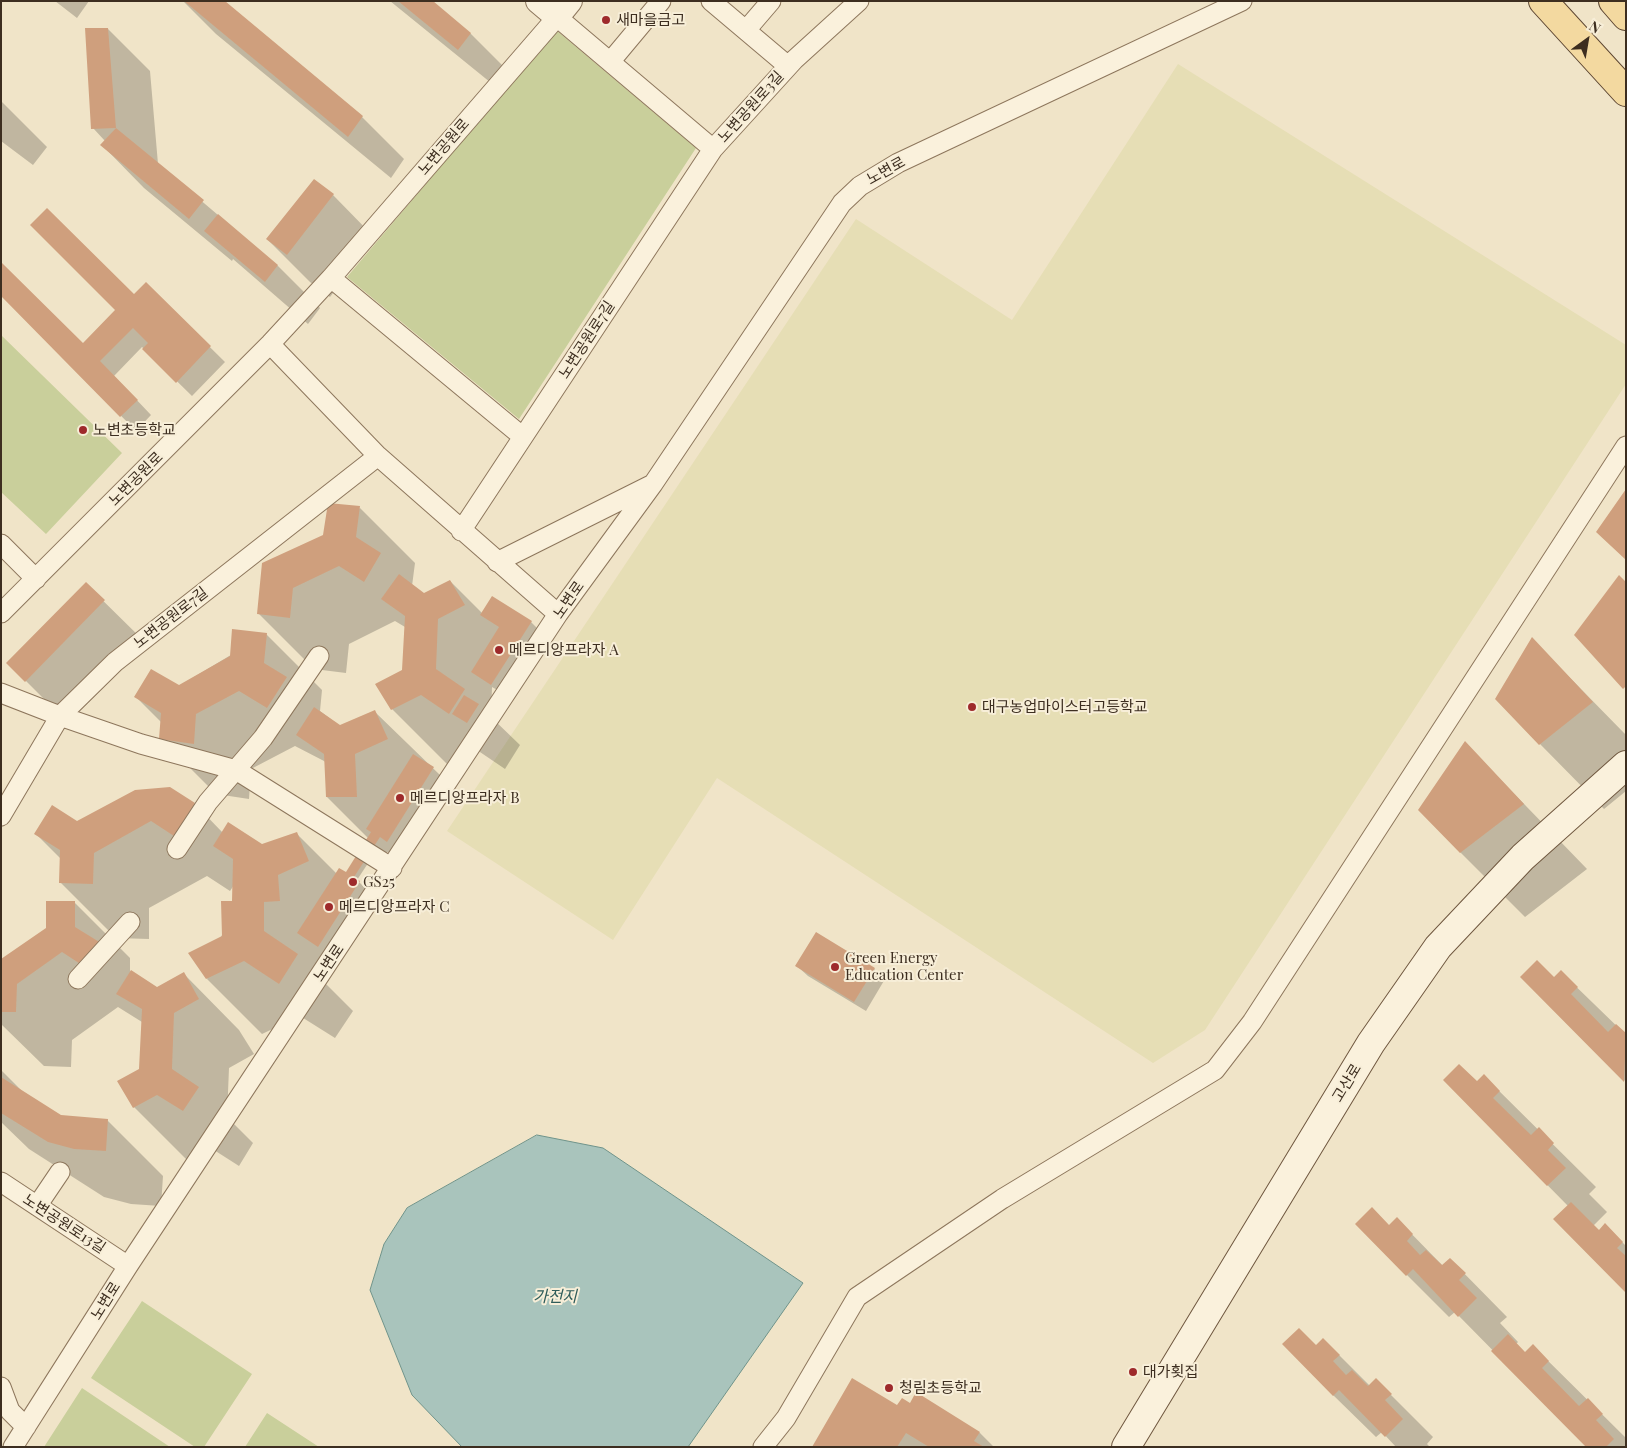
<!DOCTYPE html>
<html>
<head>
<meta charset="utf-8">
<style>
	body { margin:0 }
	#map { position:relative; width:1627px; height:1448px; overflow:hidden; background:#f0e4c8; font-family:"Playfair Display",serif }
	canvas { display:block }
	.frame { position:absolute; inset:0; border:2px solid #3d2e20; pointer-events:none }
	.north { position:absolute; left:1562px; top:15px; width:50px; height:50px; -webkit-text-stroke:4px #f7eed8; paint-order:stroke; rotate:32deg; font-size:14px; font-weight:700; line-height:20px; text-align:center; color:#3d2e20 }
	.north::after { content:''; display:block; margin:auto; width:18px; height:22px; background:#3d2e20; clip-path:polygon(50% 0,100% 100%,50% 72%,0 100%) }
</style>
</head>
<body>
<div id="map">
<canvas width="1627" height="1448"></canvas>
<div class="frame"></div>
<div class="north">N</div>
</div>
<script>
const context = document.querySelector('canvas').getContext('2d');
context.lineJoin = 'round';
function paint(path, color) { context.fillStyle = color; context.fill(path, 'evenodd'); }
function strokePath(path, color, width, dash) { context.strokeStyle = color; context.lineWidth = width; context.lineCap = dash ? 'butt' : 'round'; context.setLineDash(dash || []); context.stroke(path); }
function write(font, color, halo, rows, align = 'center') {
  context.font = font + ' "Playfair Display","Noto Sans KR",serif'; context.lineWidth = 4; context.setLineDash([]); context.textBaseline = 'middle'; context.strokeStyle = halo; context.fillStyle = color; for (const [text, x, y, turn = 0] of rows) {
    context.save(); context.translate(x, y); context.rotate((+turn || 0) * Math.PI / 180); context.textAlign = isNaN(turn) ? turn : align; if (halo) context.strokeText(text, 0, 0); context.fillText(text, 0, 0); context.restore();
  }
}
paint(new Path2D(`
	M1178 64 1626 345V384L1205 1030 1153 1063 717 778 613 940 447 831 856 219 1012 320Z`), '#e6deb5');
paint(new Path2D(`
	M556 30 696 148 519 419 347 277Z
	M1 335 122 453 46 534 1 492Z
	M142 1301 252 1374 204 1447H195L91 1378Z
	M82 1388 170 1447H44Z
	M267 1413 319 1447H245Z`), '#c9cf9b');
const water = new Path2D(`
	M537 1135 603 1148 803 1283 688 1447H462L412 1395 370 1290 384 1244 407 1208Z`);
paint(water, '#a9c4bc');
strokePath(water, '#6f938a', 1);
paint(new Path2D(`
	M55 1H89L77 18Z
	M183 1H223L362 117 404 159 391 178 216 34Z
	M390 1H431L470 33 513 76 501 91Z
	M108 29 150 71 158 164 278 266 320 308 308 324 233 259 232 261 144 188 102 145 105 141 93 128Z
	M1 101 47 147 33 165 1 141Z
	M333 195 375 238 330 297 310 282 267 239Z
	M2 265 83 345 146 284 225 362 192 396 142 347 114 376 151 415 136 431 1 294Z
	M360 508 415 563 412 586 424 595 450 581 482 613 531 622 538 629 499 691 492 687 491 717 520 745 505 769 477 750 448 765 392 709 403 671 405 627 395 621 349 644 346 673 314 669 258 613 324 535Z
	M86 584 147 644 68 723 8 663Z
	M266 634 322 690 320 711 340 726 375 712 440 775 436 781 442 795 412 852H383L378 848 357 880 366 889 335 956 319 957V977L353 1011 335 1038 300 1016 262 1034 207 979 233 902 234 885 230 891 207 876 149 908V939L116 938 60 882 61 859 36 834 77 823 169 789 195 804 223 833 262 845 297 834 337 874H346L368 838 327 797 326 763 324 761 295 746 251 769 249 799 216 794 160 738 162 723 136 697 179 686Z
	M1532 639 1626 735V791L1604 809 1540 744Z
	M1465 743 1587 869 1525 917 1460 852Z
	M74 902 130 958V971L157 988 184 974 239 1030 254 1054 229 1068 227 1117 253 1143 239 1166 214 1150 190 1163 134 1107 141 1070 142 1022 118 1007 72 1040 71 1067 44 1066 1 1024V961L47 929Z
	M797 966 874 969 885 979 866 1011 808 976Z
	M1561 972 1626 1035V1082L1522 977 1554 979Z
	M1 1070 23 1092 60 1116 107 1120 163 1176 161 1206 131 1204 104 1197 29 1149 1 1122Z
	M1484 1076 1596 1187 1589 1194 1607 1212 1593 1226 1599 1231 1605 1225 1626 1246V1291L1568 1206 1444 1080 1477 1083Z
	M1397 1219 1443 1266 1450 1259 1507 1317 1500 1323 1518 1342 1516 1344 1525 1353 1533 1346 1626 1438V1447H1588L1455 1312 1449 1317 1407 1275 1390 1226Z
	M1323 1339 1370 1386 1376 1380 1433 1437 1427 1444 1430 1447H1396L1382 1432 1376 1437 1333 1395 1316 1347Z
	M897 1406 980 1433 994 1447H813Z`), '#0003');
paint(new Path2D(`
	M184 1H225L363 116 348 137Z
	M398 1H433L471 33 458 50Z
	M85 28H108L116 128 91 129Z
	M116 128 204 200 189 219 100 145Z
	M314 179 334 194 287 255 266 239Z
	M47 208 134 294 146 282 211 346 176 383 142 349 148 343 133 328 100 361 138 400 120 417 1 296 2 263 83 343 115 310 30 225Z
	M218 214 278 265 265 282 204 231Z
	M1626 489V560L1596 532Z
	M328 503 360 506 356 537 381 553 364 582 339 566 293 588 290 618 257 614 262 563 323 535Z
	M399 574 424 593 450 580 465 605 438 619 436 669 465 689 449 714 421 695 391 710 375 684 402 670 405 616 381 599Z
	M1619 575 1626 582V686L1623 689 1574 635Z
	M86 582 105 600 25 682 6 663Z
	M492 596 532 621 491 685 471 672 499 627 480 615Z
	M232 629 267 633 264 663 287 677 267 708 239 691 196 714 194 744 159 739 161 713 134 697 151 669 179 685 230 656Z
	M1532 637 1593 702 1539 745 1495 699Z
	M464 695 479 704 467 723 452 714Z
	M314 707 340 725 375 710 388 739 355 754 357 797H326L324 754 296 735Z
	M1465 741 1524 804 1460 853 1418 810Z
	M413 754 434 767 387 842 380 837 354 877 360 881 318 947 297 933 339 868 346 872 371 832 366 829Z
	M170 787 195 803 174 836 151 821 94 853 93 884 59 883 60 850 34 834 52 805 77 821 135 790Z
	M228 822 262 844 297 832 309 861 278 875 280 901 264 902V931L298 954 279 984 244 961 206 979 188 953 222 936 221 901H232L233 859 213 846Z
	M46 901H75V927L101 943 85 967 62 952 17 984 16 1012H1V959L46 928Z
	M816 932 875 968 854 1002 795 966Z
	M1537 960 1554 977 1561 970 1578 987 1571 994 1608 1032 1616 1024 1626 1033 1624 1082 1520 977Z
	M131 970 157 987 184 972 199 999 174 1013 172 1069 199 1087 183 1111 157 1095 133 1108 117 1081 139 1069 142 1009 116 994Z
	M1459 1064 1477 1081 1484 1074 1500 1091 1493 1098 1531 1135 1539 1127 1554 1143 1548 1150 1566 1168 1547 1186 1443 1080Z
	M1 1077 61 1115 108 1119 106 1151 74 1149 48 1142 1 1113Z
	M1571 1202 1599 1230 1605 1223 1623 1242 1617 1248 1626 1256V1293L1553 1219Z
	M1372 1207 1389 1225 1397 1217 1413 1234 1407 1241 1420 1255 1426 1250 1442 1265 1450 1258 1466 1273 1459 1280 1477 1298 1458 1317 1413 1269 1406 1276 1355 1224Z
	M1299 1328 1316 1345 1323 1338 1340 1355 1333 1361 1346 1375 1352 1370 1368 1386 1376 1378 1392 1394 1385 1400 1403 1419 1385 1437 1339 1390 1333 1396 1282 1344Z
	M1508 1334 1525 1352 1533 1344 1549 1361 1542 1368 1579 1406 1588 1398 1603 1414 1596 1420 1614 1439 1606 1447H1586L1491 1351Z
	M852 1378 897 1405 902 1398 910 1403 916 1392 980 1432 974 1441 984 1447H929L906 1433 897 1447H812Z`), '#cf9f7d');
const minor = new Path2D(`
	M711 1 788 66
	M747 29 771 1
	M610 62 661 1
	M331 278 523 437
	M270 344 378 456 558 614
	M461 531 713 149 794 60 859 1
	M1 544 36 579
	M497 562 651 485
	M1 613 270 344 331 278 557 17 713 149
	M1 693 60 716 141 744 236 770 392 868
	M1 816 60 716 115 662 378 456
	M177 849 208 802 263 738 319 656
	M78 979 130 922
	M1 1182 128 1266
	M37 1206 60 1172
	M1 1387 10 1411 26 1427
	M13 1447 128 1266 558 614 653 484 842 203 860 186 898 163 1242 1
	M763 1447 786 1418 857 1297 1002 1199 1215 1070 1252 1022 1626 446`);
const tertiary = new Path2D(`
	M538 1 557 17 570 1`);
const secondary = new Path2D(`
	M1126 1447 1371 1043 1438 947 1523 857 1626 765`);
const primary = new Path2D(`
	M1543 1 1626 92
	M1613 1 1626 16`);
strokePath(minor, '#8d765c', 21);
strokePath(tertiary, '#8d765c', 26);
strokePath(secondary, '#6f573f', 30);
strokePath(primary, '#5b4430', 30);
strokePath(minor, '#faf1dc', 19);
strokePath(tertiary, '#faf1dc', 24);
strokePath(secondary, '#faf1dc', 28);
strokePath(primary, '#f3d9a0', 28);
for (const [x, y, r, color] of [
	[606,20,5,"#9e2a2b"],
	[83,430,5,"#9e2a2b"],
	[499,650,5,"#9e2a2b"],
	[972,707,5,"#9e2a2b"],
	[400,798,5,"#9e2a2b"],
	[353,882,5,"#9e2a2b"],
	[329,907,5,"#9e2a2b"],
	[835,967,5,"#9e2a2b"],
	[1133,1372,5,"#9e2a2b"],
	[889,1388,5,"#9e2a2b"]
]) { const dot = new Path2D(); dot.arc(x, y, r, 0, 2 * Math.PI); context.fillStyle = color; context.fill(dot); strokePath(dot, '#f7eed8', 2); }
write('15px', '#3d2e20', '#f7eed8', [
	["새마을금고",616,20],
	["노변초등학교",93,430],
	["메르디앙프라자 A",509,650],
	["대구농업마이스터고등학교",982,707],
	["메르디앙프라자 B",410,798],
	["GS25",363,882],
	["메르디앙프라자 C",339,907],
	["Green Energy",845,958],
	["Education Center",845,975],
	["대가횟집",1143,1372],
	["청림초등학교",899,1388]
], 'left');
write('15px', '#3d2e20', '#f7eed8', [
	["노변공원로3길",751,107,-48],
	["노변공원로",444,147,-49],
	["노변로",886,171,-29],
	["노변공원로7길",587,340,-57],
	["노변공원로",136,479,-45],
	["노변로",569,600,-55],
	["노변공원로7길",171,618,-38],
	["노변로",329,963,-56],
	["고산로",1347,1083,-59],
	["노변공원로13길",64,1224,33],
	["노변로",106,1301,-58]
]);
write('italic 16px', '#2f5d5a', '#f7eed8', [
	["가전지",555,1297]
]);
</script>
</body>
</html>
